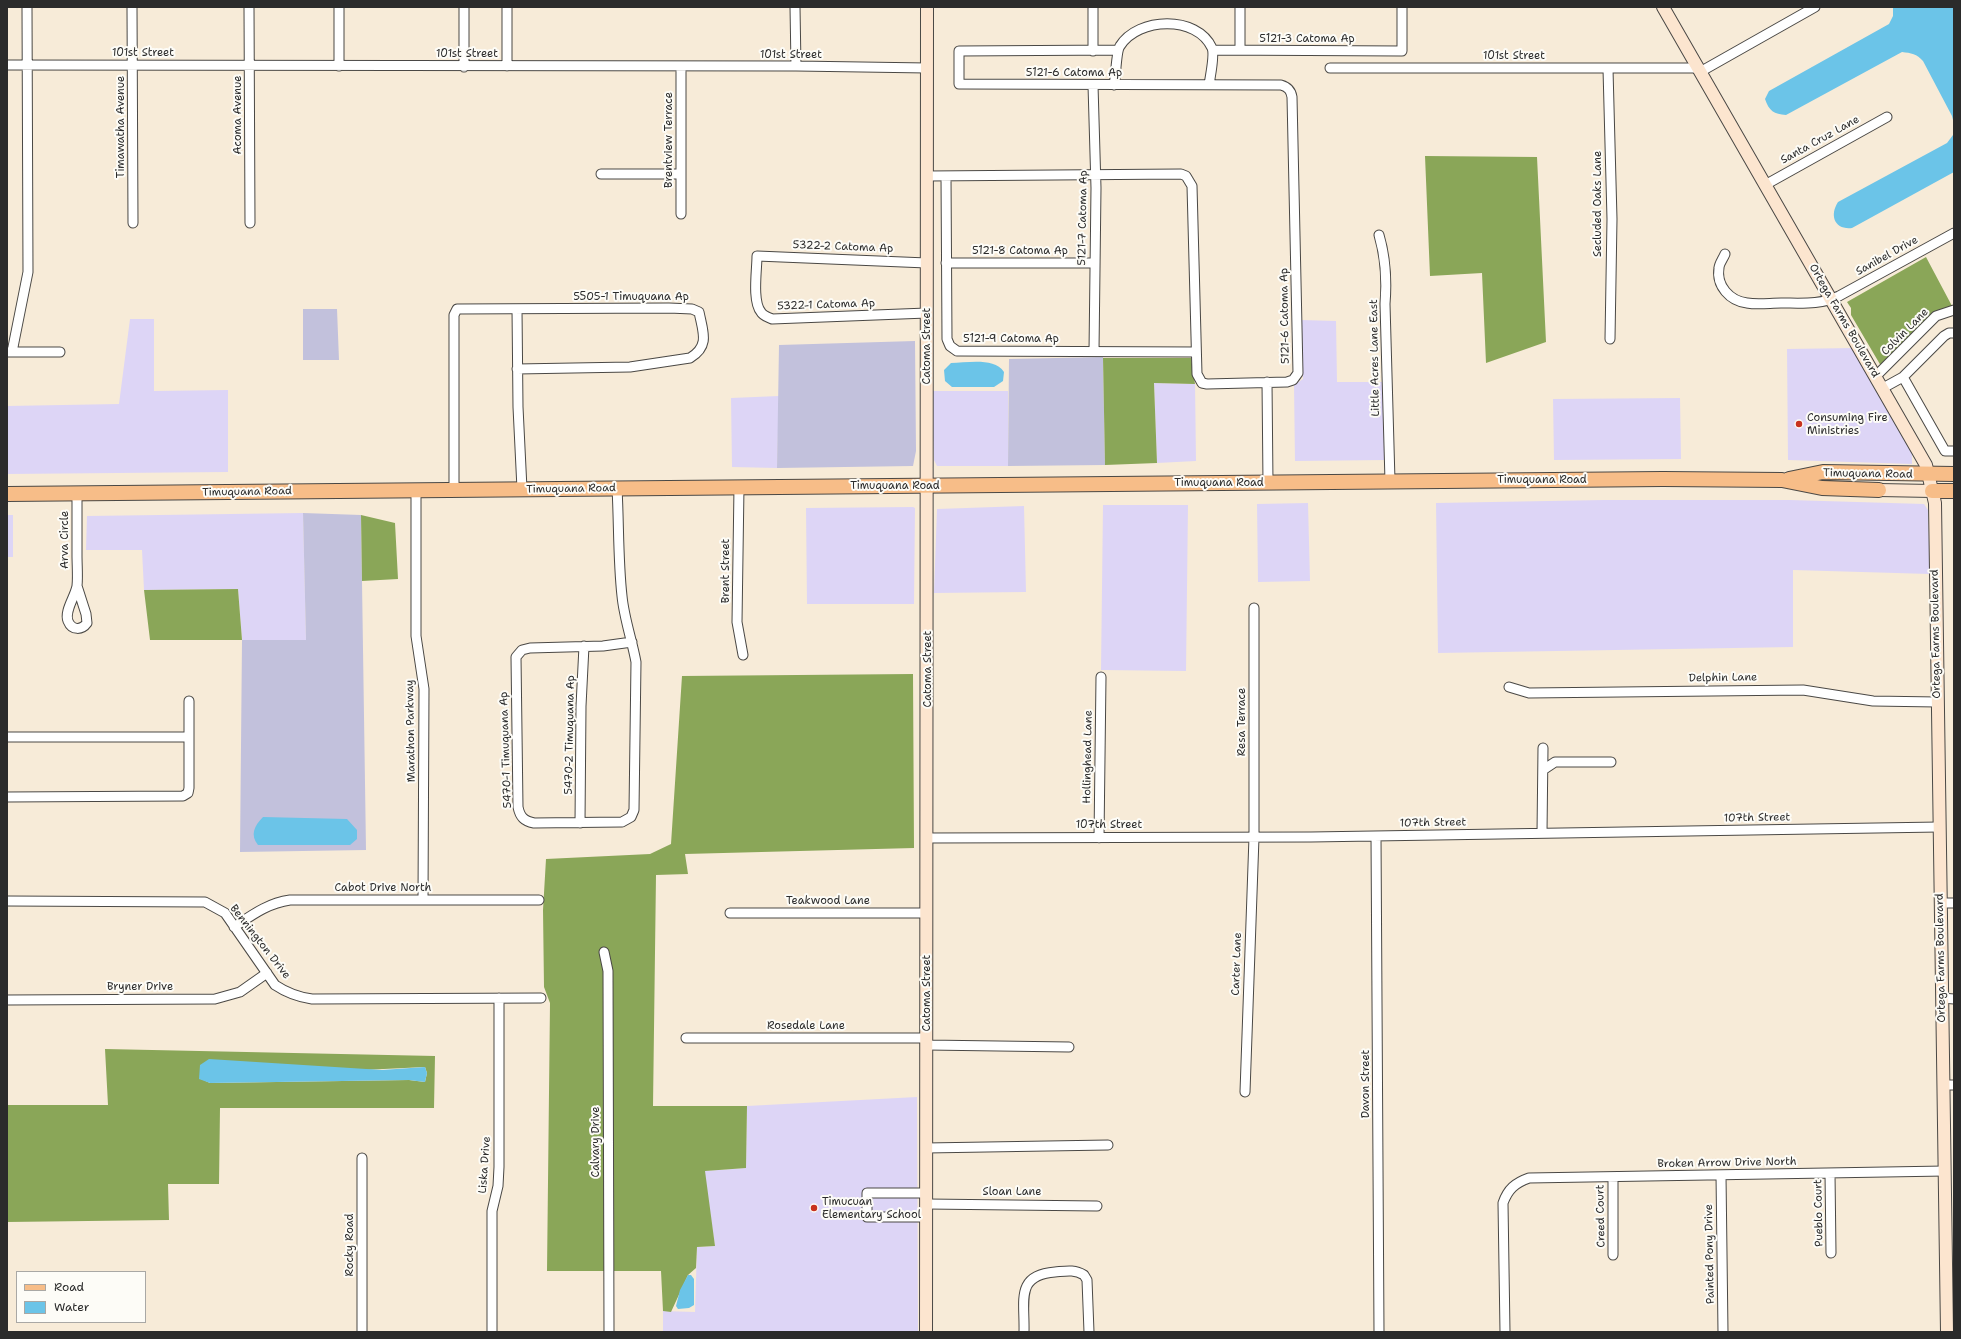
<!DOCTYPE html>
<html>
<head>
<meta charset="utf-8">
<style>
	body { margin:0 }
	#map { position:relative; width:1961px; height:1339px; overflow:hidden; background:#f7ebd8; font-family:"Shantell Sans",sans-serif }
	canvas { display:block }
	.frame { position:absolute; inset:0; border:8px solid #2b2b2b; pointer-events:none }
	.legend { position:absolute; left:16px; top:1271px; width:130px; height:52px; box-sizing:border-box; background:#fdfcf7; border:1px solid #a9a8a5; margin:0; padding:5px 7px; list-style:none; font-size:12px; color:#2b2b2b }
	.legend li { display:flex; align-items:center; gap:8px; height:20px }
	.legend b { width:20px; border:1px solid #a9a8a5 }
</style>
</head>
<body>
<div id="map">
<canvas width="1961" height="1339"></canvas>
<div class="frame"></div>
<ul class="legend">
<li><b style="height:5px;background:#f7bd88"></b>Road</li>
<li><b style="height:11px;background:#6bc4e8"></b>Water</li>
</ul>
</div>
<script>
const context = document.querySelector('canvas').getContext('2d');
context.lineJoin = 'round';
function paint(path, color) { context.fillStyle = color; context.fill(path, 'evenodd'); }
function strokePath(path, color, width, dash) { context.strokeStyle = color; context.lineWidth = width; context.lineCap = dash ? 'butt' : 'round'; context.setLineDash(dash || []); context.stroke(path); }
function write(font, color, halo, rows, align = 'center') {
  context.font = font + ' "Shantell Sans",sans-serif'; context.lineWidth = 4; context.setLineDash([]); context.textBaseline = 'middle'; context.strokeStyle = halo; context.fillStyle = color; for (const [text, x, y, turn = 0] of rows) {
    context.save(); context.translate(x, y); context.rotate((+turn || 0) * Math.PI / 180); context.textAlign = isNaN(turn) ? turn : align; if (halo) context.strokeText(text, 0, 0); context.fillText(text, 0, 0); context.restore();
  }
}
paint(new Path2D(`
	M130 319H154V391L228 390V472L7 474V406L119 404Z
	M1301 320 1336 321 1337 382H1385L1386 460 1295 461 1294 385 1303 379Z
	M1854 348 1912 454V464L1788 460 1787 349Z
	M1154 383 1195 384 1196 461 1157 463Z
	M931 391H1008V466H937L934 460Z
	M779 396 777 468 732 467 731 398Z
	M1680 398 1681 459 1554 460 1553 399Z
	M1604 500H1790L1924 504 1928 510 1930 574 1793 570V647L1438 653 1436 503Z
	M1308 503 1310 581 1258 582 1257 504Z
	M1103 505H1188L1186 671 1101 670Z
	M1024 506 1026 592 934 593 937 509Z
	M913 507 915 508 914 604H807L806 508Z
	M303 513 306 640H242L238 589 144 590 142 550H86L87 516Z
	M7 515H13V557H7Z
	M917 1097 918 1332H663V1311L695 1312 697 1247 715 1246 704 1171 746 1168 747 1106Z`), '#ddd5f6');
paint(new Path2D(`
	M303 309H337L339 360H303Z
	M915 341 916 451 913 466 777 468 779 345Z
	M1103 357 1105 465 1008 466 1009 359Z
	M303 513 361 515 366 850 240 852 242 640H306Z`), '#c2c1dc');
paint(new Path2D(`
	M1425 156 1537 157 1546 342 1486 363 1482 273 1430 276Z
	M1926 257 1952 306 1881 366 1851 315V308L1847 302Z
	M1103 358H1191L1195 384 1154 383 1157 463 1105 465Z
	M361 515 395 523 398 579 362 581Z
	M238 589 242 640H150L144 590Z
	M913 674 914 848 685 854 688 874 656 875 653 1106H747L746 1168 705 1171 715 1246 697 1247 696 1268 688 1275 671 1312 663 1311 661 1271H547L550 1003 544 987 543 910 546 859 650 854 671 844 682 676Z
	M105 1049 435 1056 434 1108H220L219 1184H168L169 1220 7 1222V1105H108ZM425 1067 427 1073 425 1082 409 1080 210 1083 199 1078Z`), '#8aa658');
paint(new Path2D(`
	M1893 7H1954V124L1952 116 1923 61C1917 54 1911 53 1902 52L1786 115C1774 114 1769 111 1765 99L1769 91 1889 24 1893 16Z
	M1954 125V172L1852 228C1835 230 1829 216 1838 202L1947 143 1953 135Z
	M951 363C967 363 994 357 1004 372L1003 381 994 387H952L945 381 944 370Z
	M263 817 347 819 357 830V839L350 845H258C250 835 254 826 263 817Z
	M209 1059 382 1070 425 1067 427 1073 425 1082 409 1080 210 1083 199 1079 200 1065Z
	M688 1275H691L694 1279V1305L689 1308 678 1309 676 1306 680 1290Z`), '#6bc4e8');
const street = new Path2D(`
	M132 7 133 223
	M249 7 250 223
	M464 7V67
	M795 7 796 66
	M1213 50 1402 51V7
	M1240 50V7
	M1093 51V7
	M7 65 796 66 927 68
	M339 66V7
	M507 66V7
	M1330 68H1697
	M1608 69 1612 219 1610 339
	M1700 72 1815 7
	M1093 85 1096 188 1094 351
	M1114 85C1116 77 1116 51 1120 46 1138 17 1197 15 1212 48 1215 55 1210 77 1209 85
	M601 174H681
	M928 176 1181 174 1186 176 1192 186 1197 374 1202 383 1207 384 1287 382 1293 380 1298 373 1292 97C1291 90 1288 87 1281 85L959 84V51L1118 50
	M946 176 947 339 950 346 957 351 1196 352
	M1765 185 1887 117
	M681 214V66
	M1379 235C1386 259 1387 280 1385 304L1390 481
	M1725 254C1723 259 1719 264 1719 268 1716 286 1730 301 1747 303 1758 305 1770 303 1781 303 1801 303 1821 305 1839 296L1954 233
	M946 263H1094
	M517 309 518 407 522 489
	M927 313 772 319C768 317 763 316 761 312 752 301 757 270 757 256L927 263
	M7 352H60
	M12 352 28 272 27 7
	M1876 376 1936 316 1954 310
	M1903 377 1944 336 1949 333H1954
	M1267 382 1268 483
	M1883 388 1903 377 1945 451H1954
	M739 487 737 622 743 655
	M617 488C619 524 618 560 622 596 624 618 632 640 636 662L634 810 631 817 622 822 534 823C524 821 520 817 518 807L516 657 522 650 530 648 603 646 632 642
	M416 490V636L424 689 423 900
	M454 490V315L457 309 669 308 692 309 699 312C703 332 710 346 690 358L630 367 517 369
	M77 494C77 514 77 535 77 555 77 565 78 577 77 586 75 597 64 611 68 621 72 631 82 630 87 623L86 614 77 586
	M1509 687 1529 693 1803 690 1873 701 1937 702
	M7 737H189
	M1543 770 1555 762H1611
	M7 797 183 796 188 793 189 788V701
	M580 823 581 706 584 646
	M1542 833 1543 748
	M1376 836 1379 1332
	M927 838 1311 837 1939 827
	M1099 838 1101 677
	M7 901 205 902 225 913 275 985C287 993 297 997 312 999L541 998
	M1940 903H1954
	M730 913H927
	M234 927C252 915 268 903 290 900H539
	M604 952 608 971 609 1332
	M1942 998 1954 999
	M7 1000 215 999 240 992 267 973
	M686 1038H927
	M927 1045 1069 1047
	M1943 1085H1954
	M1245 1092 1254 837V608
	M926 1148 1108 1145
	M362 1158V1332
	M1830 1173 1831 1253
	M1721 1175 1723 1332
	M1613 1177V1255
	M927 1193H867V1217H927
	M927 1204 1097 1206
	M492 1332V1211L498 1186 499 1167V998
	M1024 1332C1025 1301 1015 1275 1055 1272 1066 1271 1074 1269 1084 1275L1087 1280 1089 1332
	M1505 1332 1503 1203C1508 1189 1515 1183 1529 1178L1945 1171`);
const secondary = new Path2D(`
	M1663 7 1926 465 1935 503 1947 1332
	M1879 490 1932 491
	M926 1332 927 7`);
const primary = new Path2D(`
	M1789 479 1823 472 1954 474
	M1932 491H1954
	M7 494 1663 479 1782 480 1822 488 1879 490`);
strokePath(street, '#4a4845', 11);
strokePath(secondary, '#4a4845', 14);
strokePath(primary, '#4a4845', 16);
strokePath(street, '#fff', 9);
strokePath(secondary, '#fce5cf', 12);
strokePath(primary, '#f7bd88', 14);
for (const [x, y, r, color] of [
	[1799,424,4,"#c8321e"],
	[814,1208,4,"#c8321e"]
]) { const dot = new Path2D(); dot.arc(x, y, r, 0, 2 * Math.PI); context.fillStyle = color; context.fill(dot); strokePath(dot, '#fdfcf7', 1.5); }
write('11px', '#2b2b2b', '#fdfcf7', [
	["5121-3 Catoma Ap",1307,39],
	["101st Street",143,53],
	["101st Street",467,54],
	["101st Street",791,55],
	["101st Street",1514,56],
	["5121-6 Catoma Ap",1074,73],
	["Acoma Avenue",238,115,-90],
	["Timawatha Avenue",121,127,-90],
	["Brentview Terrace",669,140,-90],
	["Santa Cruz Lane",1820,140,-29],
	["Secluded Oaks Lane",1598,204,-90],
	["5121-7 Catoma Ap",1083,218,-89],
	["5322-2 Catoma Ap",843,247,2],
	["5121-8 Catoma Ap",1020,251],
	["Sanibel Drive",1887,256,-29],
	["5505-1 Timuquana Ap",631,297],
	["5322-1 Catoma Ap",826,305,-2],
	["5121-6 Catoma Ap",1285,316,-91],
	["Ortega Farms Boulevard",1844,321,60],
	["Colvin Lane",1905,332,-45],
	["5121-9 Catoma Ap",1011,339],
	["Catoma Street",927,346,-90],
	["Little Acres Lane East",1375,358,-91],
	["Timuquana Road",1868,474,1],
	["Timuquana Road",1542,480],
	["Timuquana Road",1219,483],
	["Timuquana Road",895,486],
	["Timuquana Road",571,489,-1],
	["Timuquana Road",247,492,-1],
	["Arva Circle",65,540,-90],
	["Brent Street",726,571,-90],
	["Ortega Farms Boulevard",1936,634,-91],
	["Catoma Street",928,669,-90],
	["Delphin Lane",1723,678,-1],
	["Resa Terrace",1242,722,-90],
	["Marathon Parkway",411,731,-91],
	["5470-2 Timuquana Ap",570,735,-89],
	["5470-1 Timuquana Ap",506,750,-92],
	["Hollinghead Lane",1088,757,-89],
	["107th Street",1757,818,-1],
	["107th Street",1433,823,-1],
	["107th Street",1109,825],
	["Cabot Drive North",383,888],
	["Teakwood Lane",828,901],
	["Bennington Drive",260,942,52],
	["Ortega Farms Boulevard",1941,958,-91],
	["Carter Lane",1237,964,-88],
	["Bryner Drive",140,987],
	["Catoma Street",927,993,-90],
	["Rosedale Lane",806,1026],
	["Davon Street",1366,1084,-90],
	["Calvary Drive",596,1142,-90],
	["Broken Arrow Drive North",1727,1163,-1],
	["Liska Drive",485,1165,-86],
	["Sloan Lane",1012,1192],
	["Pueblo Court",1819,1213,-91],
	["Creed Court",1601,1216,-91],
	["Rocky Road",350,1245,-90],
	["Painted Pony Drive",1710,1254,-91]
]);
write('11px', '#2b2b2b', '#fdfcf7', [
	["Consuming Fire",1807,418],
	["Ministries",1807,431],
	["Timucuan",822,1202],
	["Elementary School",822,1215]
], 'left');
</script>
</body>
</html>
